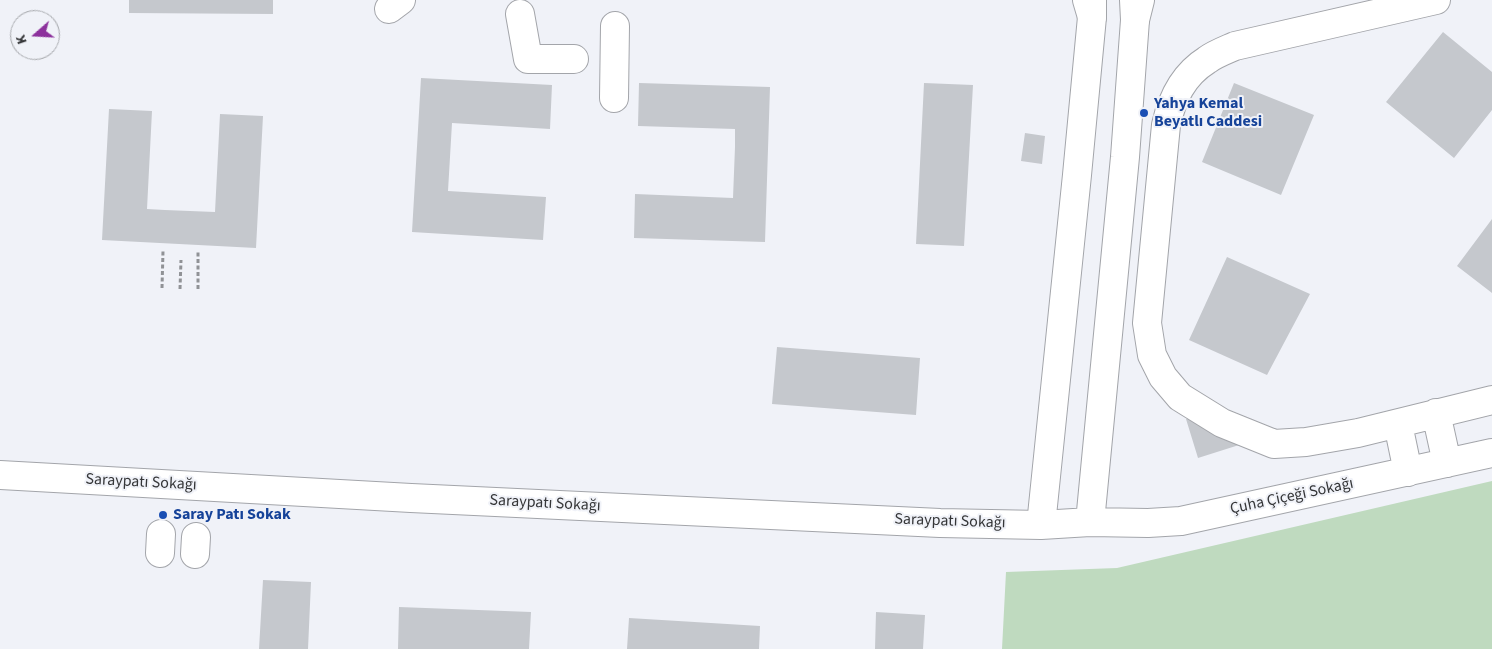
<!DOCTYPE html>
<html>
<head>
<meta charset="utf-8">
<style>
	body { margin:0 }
	#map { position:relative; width:1492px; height:649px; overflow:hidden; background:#f0f2f8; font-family:"Source Sans 3",sans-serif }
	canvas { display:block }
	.north { position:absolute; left:10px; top:10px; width:50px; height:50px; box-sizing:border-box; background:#f0f2f8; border:1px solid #a5a7ab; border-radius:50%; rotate:251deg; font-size:14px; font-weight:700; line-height:20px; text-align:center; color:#353638 }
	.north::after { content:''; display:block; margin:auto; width:18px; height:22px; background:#8c319c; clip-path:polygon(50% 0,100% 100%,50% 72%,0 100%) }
</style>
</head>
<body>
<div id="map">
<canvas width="1492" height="649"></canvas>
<div class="north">K</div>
</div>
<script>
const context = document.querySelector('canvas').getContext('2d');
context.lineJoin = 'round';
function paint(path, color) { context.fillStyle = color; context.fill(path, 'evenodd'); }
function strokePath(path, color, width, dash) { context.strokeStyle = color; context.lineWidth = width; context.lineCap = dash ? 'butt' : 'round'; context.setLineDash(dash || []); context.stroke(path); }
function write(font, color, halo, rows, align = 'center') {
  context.font = font + ' "Source Sans 3",sans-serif'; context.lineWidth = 4; context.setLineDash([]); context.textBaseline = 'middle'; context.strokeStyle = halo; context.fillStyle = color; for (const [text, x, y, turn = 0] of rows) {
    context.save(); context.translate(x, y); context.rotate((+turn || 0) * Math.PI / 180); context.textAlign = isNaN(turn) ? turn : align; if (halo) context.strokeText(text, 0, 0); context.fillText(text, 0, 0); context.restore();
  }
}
paint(new Path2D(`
	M1492 481V649H1002L1006 572 1117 568Z`), '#bfdabf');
paint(new Path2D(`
	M129 0H273V14L129 13Z
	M1443 32 1492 72V110L1454 158 1386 102Z
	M421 78 552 85 550 129 452 123 448 191 546 197 543 240 412 232Z
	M639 83 770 87 765 242 634 238 635 194 733 198 735 147V129L638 126Z
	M924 83 973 85 964 246 916 244Z
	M1234 83 1314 115 1281 195 1202 162Z
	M109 109 152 111 147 209 165 210 215 212 220 114 263 116 256 248 102 240Z
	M1025 133 1045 136 1042 164 1021 161Z
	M1492 219V293L1457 266Z
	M1227 257 1310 294 1267 375 1189 340Z
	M777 347 920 358 916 415 772 404Z
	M1196 416 1236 435 1239 445 1198 458 1186 419Z
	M263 580 311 582 308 649H259Z
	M399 607 531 612 529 649H398Z
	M876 612 925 615 923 649H875Z
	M629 618 760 626 759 649H627Z`), '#c5c8cd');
const minor = new Path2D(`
	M1436 0 1235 46C1226 50 1215 54 1207 60 1183 75 1172 98 1166 125L1147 323 1152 355 1163 377 1180 397 1222 423 1274 444 1306 442 1358 433 1492 400
	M389 9 401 0
	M520 14 528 59H574
	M614 98 615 26
	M1436 413 1447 463
	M1398 424 1408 472
	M0 475 411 498 940 523 1041 525 1090 522 1148 523 1181 521 1492 453
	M1090 522 1125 157 1135 20 1134 0
	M1041 525 1077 175 1092 17V0
	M160 553 161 534
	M195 554 196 537`);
const major = new Path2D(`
	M1087 0 1092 17
	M1135 20 1140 0`);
strokePath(minor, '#a3a5aa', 30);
strokePath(major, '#a3a5aa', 30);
strokePath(new Path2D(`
	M162 288 163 251
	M180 289 181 260
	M198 289V252`), '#909296', 3, [4, 2.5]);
strokePath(minor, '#fff', 28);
strokePath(major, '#fff', 28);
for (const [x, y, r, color] of [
	[1144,113,5,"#1a4fb4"],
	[163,515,5,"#1a4fb4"]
]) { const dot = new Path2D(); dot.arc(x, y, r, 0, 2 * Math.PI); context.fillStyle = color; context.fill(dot); strokePath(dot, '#f0f2f8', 2); }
write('bold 16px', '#164399', '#f0f2f8', [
	["Yahya Kemal",1154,104],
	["Beyatlı Caddesi",1154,122],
	["Saray Patı Sokak",173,515]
], 'left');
write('16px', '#353638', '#f0f2f8', [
	["Saraypatı Sokağı",141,483,3],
	["Çuha Çiçeği Sokağı",1292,497,-12],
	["Saraypatı Sokağı",545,504,3],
	["Saraypatı Sokağı",950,522,2]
]);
</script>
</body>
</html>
